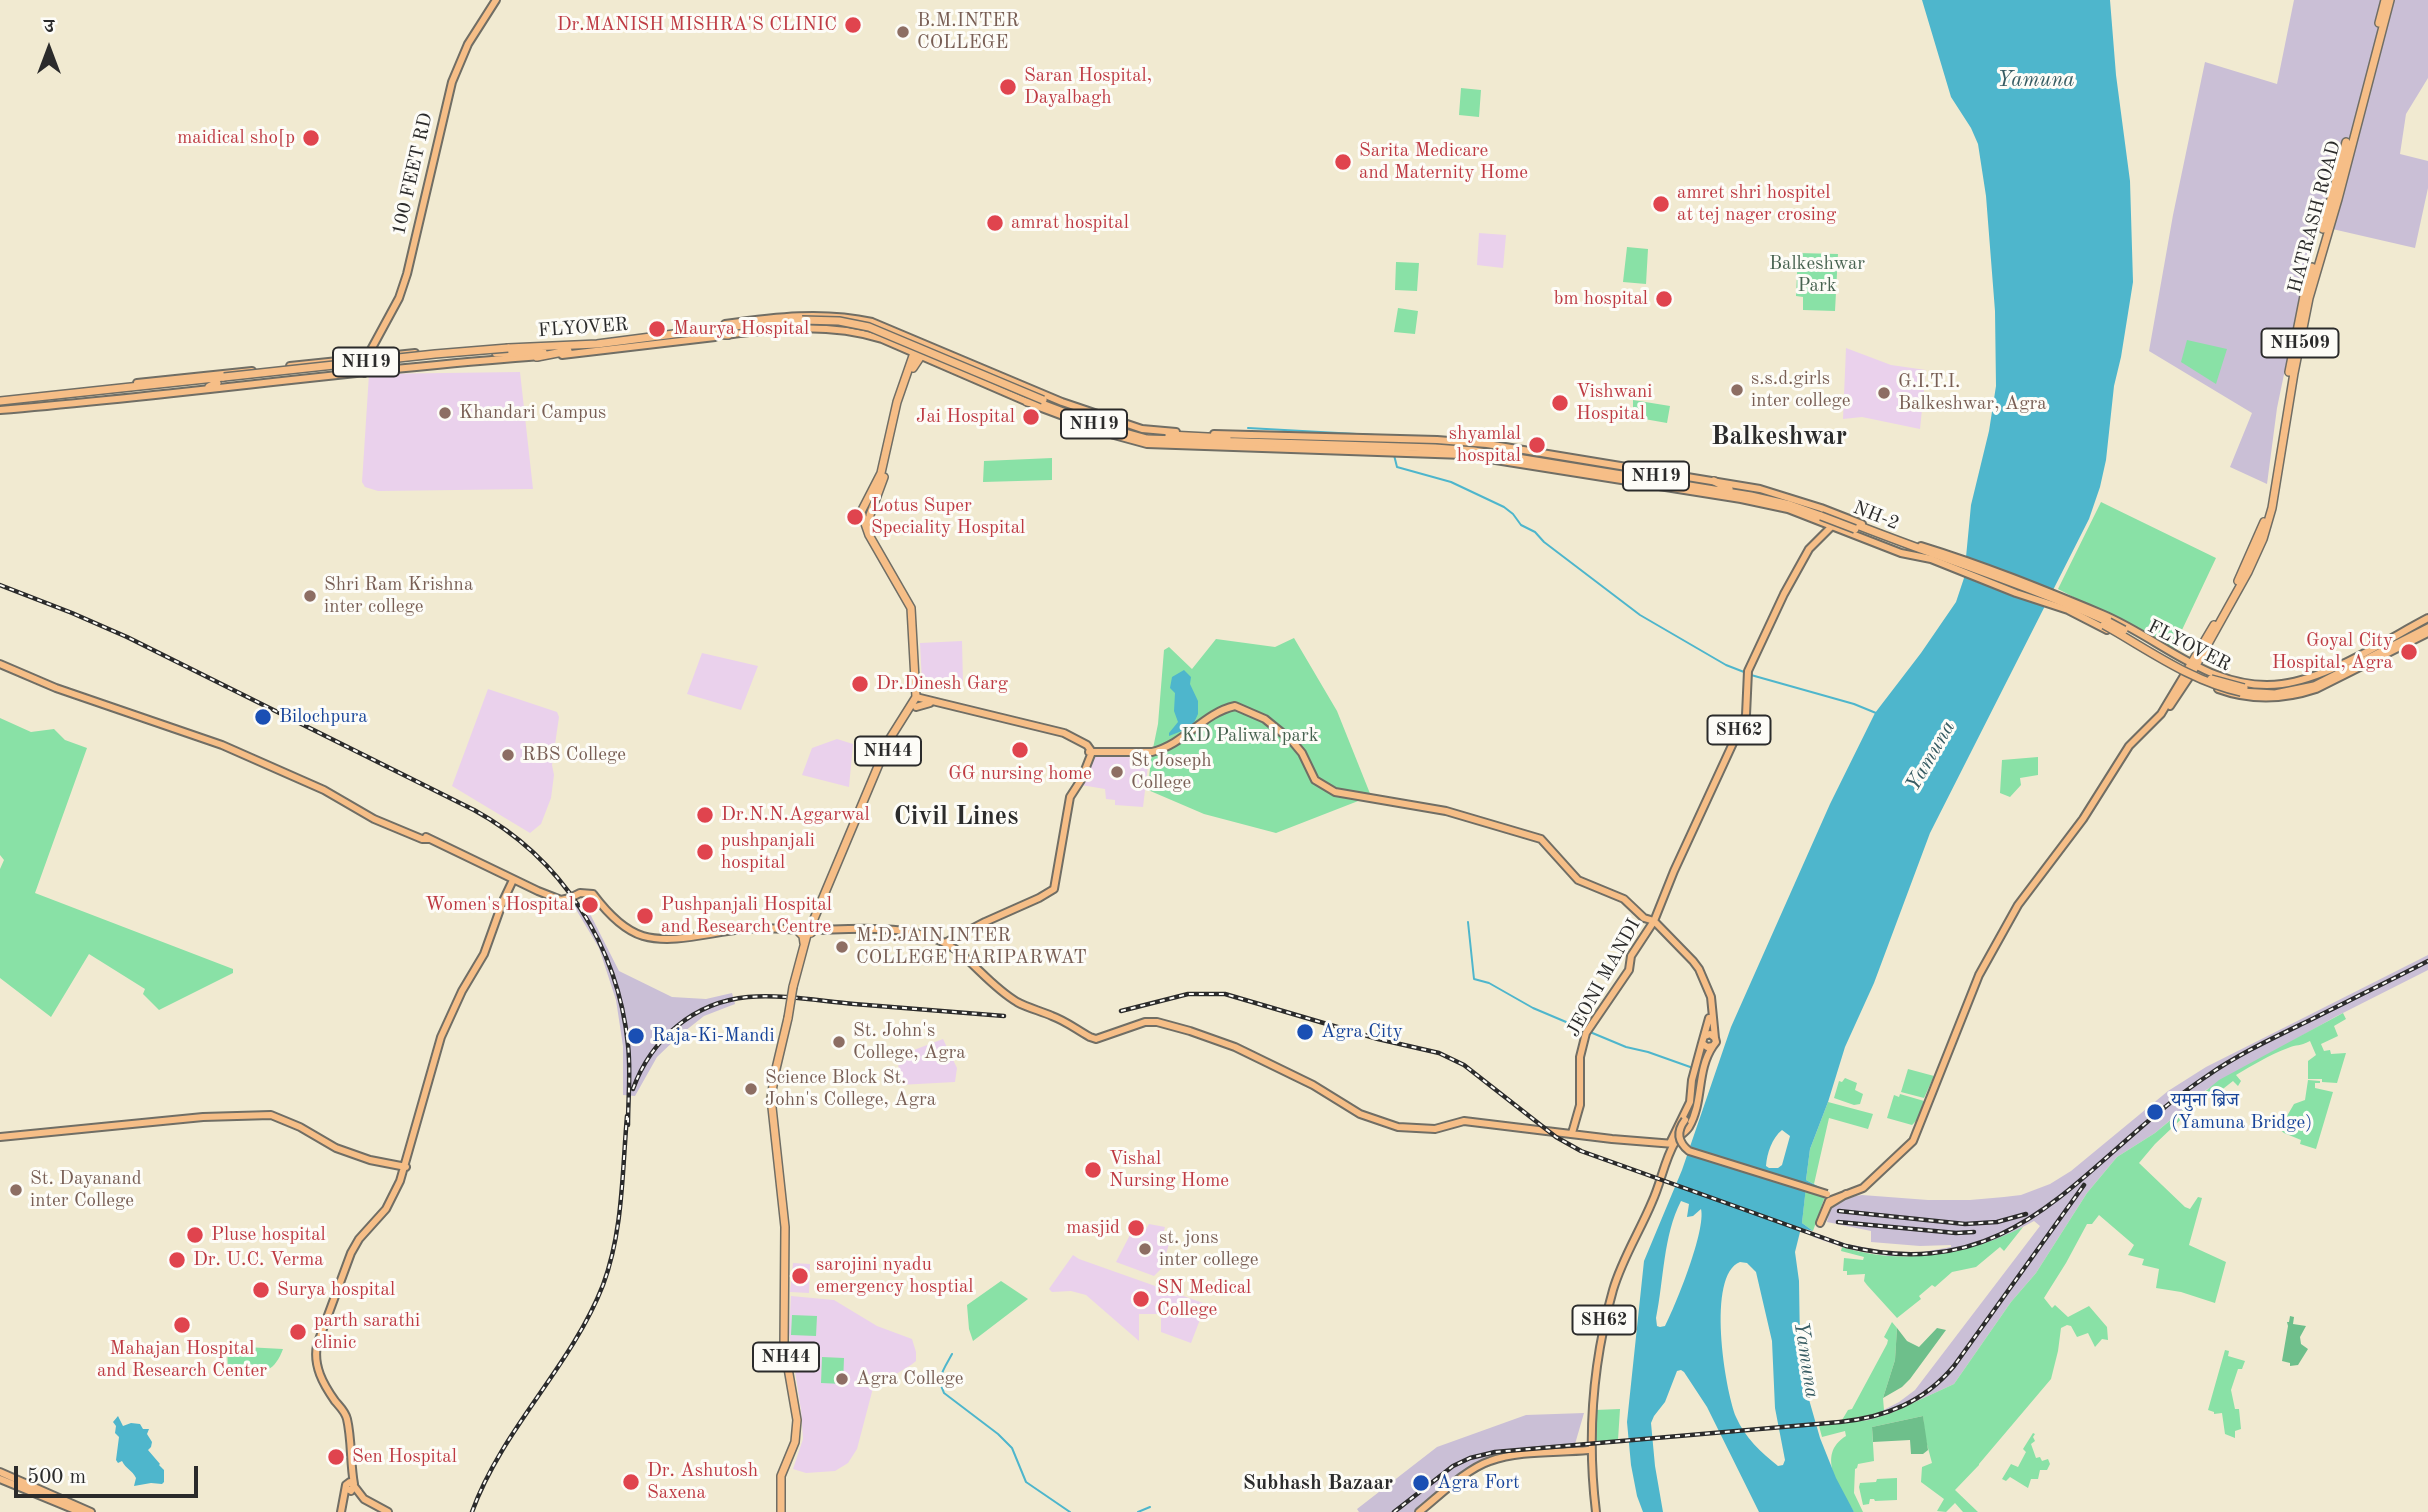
<!DOCTYPE html>
<html>
<head>
<meta charset="utf-8">
<style>
	body { margin:0 }
	#map { position:relative; width:2428px; height:1512px; overflow:hidden; background:#f1ead1; font-family:"Old Standard TT","Noto Serif Devanagari",serif }
	canvas { display:block }
	.north { position:absolute; left:14px; top:14px; width:70px; height:70px; -webkit-text-stroke:5px #fdfcf7; paint-order:stroke; rotate:0deg; font-size:19px; font-weight:700; line-height:28px; text-align:center; color:#2b2b2b }
	.north::after { content:''; display:block; margin:auto; width:24px; height:32px; background:#2b2b2b; clip-path:polygon(50% 0,100% 100%,50% 72%,0 100%) }
	.scale { position:absolute; left:14px; top:1466px; width:184px; height:32px; box-sizing:border-box; border:4px solid #2b2b2b; border-top:0; padding-left:9px; font-size:21px; line-height:24px; white-space:nowrap; color:#2b2b2b; -webkit-text-stroke:5px #fdfcf7; paint-order:stroke }
</style>
</head>
<body>
<div id="map">
<canvas width="2428" height="1512"></canvas>
<div class="north">उ</div>
<div class="scale">500 m</div>
</div>
<script>
const context = document.querySelector('canvas').getContext('2d');
context.lineJoin = 'round';
function paint(path, color) { context.fillStyle = color; context.fill(path, 'evenodd'); }
function strokePath(path, color, width, dash) { context.strokeStyle = color; context.lineWidth = width; context.lineCap = dash ? 'butt' : 'round'; context.setLineDash(dash || []); context.stroke(path); }
function write(font, color, halo, rows, align = 'center') {
  context.font = font + ' "Old Standard TT","Noto Serif Devanagari",serif'; context.lineWidth = 6; context.setLineDash([]); context.textBaseline = 'middle'; context.strokeStyle = halo; context.fillStyle = color; for (const [text, x, y, turn = 0] of rows) {
    context.save(); context.translate(x, y); context.rotate((+turn || 0) * Math.PI / 180); context.textAlign = isNaN(turn) ? turn : align; if (halo) context.strokeText(text, 0, 0); context.fillText(text, 0, 0); context.restore();
  }
}
paint(new Path2D(`
	M1479 233 1506 235 1503 268 1477 265Z
	M1846 348 1891 365 1926 370 1920 429 1862 417 1843 419Z
	M520 372 533 489 378 491 365 487 362 482 364 452 369 374Z
	M962 641 963 683H922L920 643Z
	M702 653 758 666 741 710 687 694Z
	M488 689 557 712 559 717 552 765 554 775 551 798 541 824 530 833 452 786Z
	M837 739 853 744 849 787 802 775 812 748Z
	M1095 756 1149 758 1143 807 1115 805V800L1106 799 1105 789 1081 785Z
	M943 1039 957 1068 955 1082 899 1085 898 1056Z
	M1149 1224 1165 1227 1161 1241 1169 1244 1166 1254 1173 1257 1154 1276 1116 1262 1132 1231 1143 1234Z
	M1073 1255 1079 1259 1206 1304 1191 1343 1161 1332V1314H1139V1341L1086 1295 1071 1291 1052 1292 1049 1289 1051 1286Z
	M793 1263 810 1264 809 1293 790 1292Z
	M791 1296 834 1300 877 1326 912 1339 916 1352V1361L911 1365 873 1388 857 1449 848 1463 835 1471 806 1473 793 1469 803 1439 801 1410 789 1332Z`), '#ead1ec');
paint(new Path2D(`
	M2294 0H2428V78L2406 114 2400 154 2428 161V188L2415 248 2315 225 2277 408 2267 484 2230 467 2252 413 2149 351 2173 215 2205 62 2277 84Z
	M583 900 619 971 672 997 706 999 732 993 735 1004 704 1016 680 1035 657 1057 635 1096 623 1095V1046L616 1000 599 948 574 906Z
	M2428 955V970L2335 1017 2206 1090 2155 1133 2117 1157 2087 1193 2036 1273 2011 1302 1954 1384 1889 1414 1870 1420 1843 1423 1842 1420 1876 1414 1899 1402 1915 1390 2040 1226 2034 1221 1998 1240 1967 1250 1942 1254 1887 1256 1845 1248 1813 1237 1815 1233 1847 1244 1888 1252H1923L1951 1247V1245L1920 1246 1871 1242V1231L1827 1222 1831 1206 1850 1197 1862 1195 1928 1200H1970L2004 1197 2021 1195 2050 1184 2071 1171 2168 1091 2206 1067Z
	M1584 1413 1573 1451 1514 1452 1500 1454 1481 1461 1416 1512H1359L1357 1509 1437 1447 1526 1415Z`), '#cabfd6');
paint(new Path2D(`
	M1461 88 1481 90 1479 117 1459 115Z
	M1627 247 1648 249 1646 284 1623 282Z
	M1798 253 1838 254 1835 311 1803 310V297L1796 296Z
	M1396 262 1419 263 1417 291 1395 290Z
	M1398 308 1418 311 1415 334 1394 332Z
	M2187 340 2227 349 2216 384 2181 362Z
	M1633 400 1670 406 1667 423 1633 417Z
	M1052 458V480L983 482 984 461Z
	M2101 502 2216 558 2173 649 2058 589Z
	M1294 638 1337 711 1371 796 1276 833 1204 814 1148 790 1151 758 1158 724 1164 650 1169 647 1192 669 1216 639 1275 647Z
	M0 718 31 732 54 729 65 740 87 748 35 893 233 969V973L159 1010 143 994 145 989 89 954 51 1017 0 978V869L4 860 0 855Z
	M2038 757V775L2020 778 2021 785 2010 797 2000 793 2002 760Z
	M2343 1013 2346 1019 2334 1026 2338 1036 2321 1044 2324 1051 2330 1050 2331 1054 2346 1053 2337 1083 2322 1082V1079H2308V1061L2316 1055 2310 1041C2299 1047 2297 1044 2288 1048 2269 1055 2253 1065 2236 1075L2241 1081 2238 1086 2233 1081 2219 1092 2214 1088 2155 1144 2139 1163 2185 1207 2190 1209 2198 1197 2202 1198 2189 1245 2226 1262 2215 1303 2181 1292 2156 1288 2159 1269 2142 1265 2144 1259 2128 1255 2134 1245 2099 1215 2092 1224H2087L2066 1263 2044 1298 2052 1308 2055 1305 2068 1317 2089 1306 2107 1327 2108 1340 2102 1339 2095 1347 2088 1333 2077 1337 2071 1326 2067 1325 2061 1328 2058 1351 2051 1379 1979 1464V1465L1955 1490 1978 1512H1963L1955 1503 1946 1512 1937 1511 1944 1499 1921 1482 1922 1467 1932 1463 1925 1437 1923 1416 1872 1427 1874 1461 1858 1464 1857 1468 1855 1469 1854 1493 1863 1512H1854C1840 1489 1815 1455 1846 1436L1845 1431 1822 1437 1819 1426 1869 1420 1889 1414 1954 1384 2011 1302 2036 1273 2087 1193 2117 1157 2155 1133 2219 1080Z
	M1908 1069 1934 1076 1924 1098 1901 1092Z
	M1845 1078 1857 1083 1855 1090 1863 1094 1860 1104 1854 1105 1834 1098 1839 1081 1842 1082Z
	M2308 1080 2320 1081V1083H2315V1088L2333 1092 2316 1149 2300 1144 2301 1140 2284 1133 2278 1128 2280 1122 2278 1121 2282 1113 2287 1116 2294 1104 2305 1100Z
	M1900 1094 1924 1101 1918 1119 1912 1125 1887 1118 1894 1095 1899 1097Z
	M1828 1102 1873 1114 1868 1129 1829 1118 1814 1184 1806 1180 1810 1149Z
	M1806 1186 1825 1196 1813 1231 1802 1223Z
	M2023 1227 2004 1251 2000 1247 1976 1267 1952 1272 1935 1287 1932 1285 1919 1296 1921 1299 1897 1318 1867 1285 1864 1281 1865 1274 1847 1275V1271H1843L1844 1258 1863 1260 1864 1257 1841 1251 1842 1247C1903 1266 1967 1255 2023 1227Z
	M1001 1281 1028 1299 973 1341 969 1329 967 1305Z
	M792 1315 817 1316 816 1336 791 1335Z
	M1892 1322 1897 1328 1895 1360 1883 1398 1884 1410 1876 1414 1842 1420 1848 1410 1852 1409 1887 1344 1888 1340 1884 1337Z
	M227 1346 283 1349C272 1379 255 1373 228 1373Z
	M2225 1350 2229 1351 2228 1356 2245 1361 2242 1369H2238L2231 1390 2235 1409H2239L2241 1429 2235 1431V1438L2225 1434 2222 1413 2214 1414V1412L2208 1410Z
	M822 1357 844 1358 843 1384 821 1383Z
	M1620 1409 1618 1440 1594 1441 1595 1410Z
	M2033 1433 2035 1434 2033 1437 2035 1441 2031 1444 2036 1458 2040 1457 2042 1461 2048 1459 2050 1464 2047 1470H2040L2038 1479H2031L2028 1488 2010 1477 2006 1481 2002 1479 2011 1464 2018 1467 2026 1452 2023 1449Z
	M1897 1478V1500L1875 1501 1874 1499H1870L1869 1504 1863 1505 1859 1487 1860 1483 1876 1482 1877 1479Z`), '#89e1a6');
paint(new Path2D(`
	M2290 1316 2294 1317 2293 1324 2306 1326 2300 1337 2301 1344 2308 1349 2298 1365 2290 1366V1363L2282 1361 2288 1326 2287 1322H2289Z
	M1897 1328 1907 1341 1919 1347 1937 1328 1946 1330 1910 1379 1902 1387 1883 1398 1895 1360Z
	M1923 1416 1928 1450 1923 1454H1911L1910 1440 1873 1442 1872 1427Z`), '#6ebf8b');
paint(new Path2D(`
	M1922 0H2110L2116 75 2130 181 2133 282 2121 357 2114 386 2106 460 2100 487 2089 519 1930 833 1874 983 1845 1047 1828 1102 1810 1149 1806 1180 1827 1191 1806 1187 1802 1223 1813 1231 1801 1228 1795 1252 1799 1281 1800 1346 1806 1389 1820 1438 1836 1478 1854 1512H1759L1707 1407 1684 1372 1681 1370 1677 1371 1665 1402 1654 1416 1651 1423 1655 1466 1663 1512H1643L1637 1496 1631 1465 1627 1422 1644 1261 1682 1170 1731 1027 1830 804 1875 713 1921 653 1956 602 1964 578 1971 505 1989 431 1996 386 1995 311 1986 196 1978 144 1971 128 1951 97ZM1782 1130 1790 1136 1782 1165 1778 1168H1769L1766 1166C1767 1153 1772 1138 1782 1130ZM1681 1201 1689 1204 1687 1217 1693 1216 1701 1209C1706 1230 1676 1305 1665 1326L1660 1327 1657 1326 1656 1318C1664 1280 1663 1236 1681 1201ZM1740 1262 1747 1263 1756 1272 1772 1341 1775 1408 1785 1460 1783 1465 1778 1466C1761 1452 1745 1438 1736 1417 1725 1390 1706 1275 1740 1262Z
	M1184 670 1191 677 1190 684 1198 701V714L1192 727 1169 736V733L1178 722 1174 711 1175 693 1170 688 1172 677Z
	M118 1416 123 1426 131 1423 140 1424 143 1429H149L147 1434 152 1442 151 1447 148 1450 160 1464 159 1465 164 1470V1482L162 1484 151 1483 134 1486 136 1478C132 1470 126 1469 122 1461L118 1463 116 1460 119 1437 115 1433 116 1426 113 1422Z`), '#4eb6cc');
strokePath(new Path2D(`
	M1248 428 1393 436
	M1394 455 1397 467 1451 482 1504 507 1513 514 1521 525 1535 532 1544 542 1640 615 1726 665 1744 672
	M1751 675 1854 704 1876 713
	M1468 922 1474 979 1489 983 1533 1008 1585 1030
	M1590 1032 1626 1047 1648 1052 1693 1068
	M952 1354C944 1369 936 1377 944 1393L998 1434 1012 1448 1026 1482 1070 1512
	M1138 1512 1150 1507`), '#4eb6cc', 2);
const major = new Path2D(`
	M725 324C775 317 823 311 872 322L1062 402 1142 429 1176 432
	M726 335C779 328 830 323 882 339L1039 407 1114 435 1147 444 1464 455 1741 499 1788 509 1901 553 1931 559 2016 593 2068 610 2107 630
	M562 355 715 337
	M290 366 415 353
	M364 373 367 357 399 298 407 274 452 82 468 44 496 0
	M137 383 252 371
	M0 410C181 395 360 369 541 356
	M1214 434 1437 440 1487 444 1760 489 1821 508 1862 524
	M1921 546C1983 565 2042 589 2102 614 2162 639 2212 693 2282 684 2329 678 2386 640 2428 618
	M0 664 56 688 222 745 324 790 374 819 422 839H428
	M2218 689C2251 701 2283 700 2316 689L2428 633
	M916 697 1064 733 1087 745 1092 752 1081 780 1070 797 1054 889 1039 898 985 922 945 943
	M2170 706 2190 676
	M916 707 930 703
	M1089 752H1152C1185 744 1203 713 1235 706L1265 719 1292 741 1302 753 1315 780 1335 792 1446 811 1541 839 1578 880 1624 899 1644 918 1654 921 1693 961 1699 969 1711 997 1715 1038
	M426 837 538 891 561 900 570 898
	M574 896 580 893 593 894C605 910 623 930 643 936 675 945 713 931 745 929 763 927 782 929 800 930
	M814 930C860 929 923 922 960 953 980 970 995 989 1017 1002 1028 1008 1041 1011 1052 1016 1066 1021 1077 1030 1090 1037L1096 1039 1145 1022H1157L1190 1031 1235 1047 1313 1085 1360 1114 1398 1127 1435 1129 1464 1121 1612 1139 1674 1144
	M1705 1036 1710 1034 1715 1038 1716 1042 1713 1046 1707 1047 1702 1043 1709 1018
	M1572 1133 1580 1105V1057L1586 1033 1629 970 1631 956 1654 921 1674 871 1746 715 1748 671 1784 594 1809 549 1834 524
	M0 1137 203 1117 271 1115 300 1127 336 1148 370 1160 406 1167
	M1670 1143 1690 1102 1692 1080 1702 1043
	M1846 1194 1828 1205 1820 1223 1829 1201 1863 1188 1913 1141 1979 975 2018 905 2083 819 2129 746 2161 714 2185 674
	M0 1472 91 1512
	M0 1479 80 1512
	M354 1484C350 1462 352 1441 347 1419 345 1411 340 1407 335 1401 323 1384 313 1366 317 1345L351 1253 359 1239 386 1209 400 1181 441 1037 462 991 484 954 503 901 513 880
	M354 1486 364 1499 388 1512
	M341 1512 346 1485 350 1482 354 1486 351 1491 346 1488
	M1419 1512C1439 1496 1466 1469 1490 1461 1520 1450 1557 1453 1588 1450
	M1596 1512C1587 1438 1593 1361 1613 1290 1622 1259 1640 1231 1652 1202 1661 1183 1664 1161 1675 1142 1678 1136 1685 1133 1689 1127 1704 1101 1696 1071 1713 1046`);
const highway = new Path2D(`
	M2379 23 2385 0
	M2323 229 2346 142
	M708 334 728 335
	M508 348 597 344 743 325 802 320
	M496 353 543 352
	M537 357 568 351
	M913 368 921 356
	M2289 372 2304 296 2312 267
	M209 387 217 383
	M0 401 224 377
	M1027 402 1042 404 1100 426 1147 439 1435 448 1474 451 1751 496 1790 505 1821 516
	M1169 435 1227 438
	M1637 473 1662 472
	M1714 481 1729 489
	M1857 525C1941 558 2027 585 2109 622
	M869 529 870 515 884 477
	M2238 581 2264 522
	M2185 674 2214 625
	M2190 676 2248 572 2263 539 2272 508 2294 373 2309 298 2338 199 2390 0
	M2241 692 2275 694 2314 686 2428 628
	M811 926 889 740 916 697 911 608 869 535 861 512 881 473 897 402 914 353
	M812 926 815 929 811 933 808 929Z
	M797 930 803 936 804 943
	M793 987 808 931
	M781 1512V1476L795 1442 797 1420 784 1345 785 1227 771 1098 775 1073 788 1018`);
strokePath(major, '#706e65', 10);
strokePath(highway, '#706e65', 10);
strokePath(major, '#f6be87', 6);
strokePath(highway, '#f6be87', 7);
const rail = new Path2D(`
	M0 585 72 613 127 637 474 810C562 858 618 946 628 1045 631 1072 628 1098 628 1125
	M1121 1011 1188 994H1225L1378 1039 1439 1053 1464 1065 1556 1137 1581 1151 1846 1246C2021 1288 2082 1159 2207 1076 2237 1055 2271 1039 2304 1023 2346 1002 2387 982 2428 961
	M633 1089C651 1039 694 1002 748 997 782 994 820 1001 854 1004 904 1008 954 1012 1004 1016
	M1839 1211 1965 1224 1997 1222 2026 1214
	M1838 1222 1956 1233 1974 1232
	M472 1512C502 1429 571 1367 603 1285 623 1231 622 1174 627 1116
	M1394 1512 1453 1466 1470 1458 1495 1452 1840 1422C1886 1417 1924 1402 1954 1366L2084 1185`);
strokePath(rail, '#2b2b2b', 4.5);
strokePath(rail, '#fdfcf7', 2, [5]);
const majorBridge = new Path2D(`
	M570 898 574 896
	M1685 1120C1676 1132 1678 1142 1689 1151L1827 1194`);
const highwayBridge = new Path2D(`
	M802 320 839 321 869 327 1043 400
	M224 377 435 354 508 348
	M1821 516 1855 529
	M2109 622 2124 630
	M2104 625C2147 649 2192 682 2241 692
	M2211 679 2244 688
	M788 1018 793 987`);
strokePath(majorBridge, '#706e65', 10, []);
strokePath(highwayBridge, '#706e65', 10, []);
strokePath(majorBridge, '#f6be87', 6);
strokePath(highwayBridge, '#f6be87', 7);
for (const [x, y, r, color] of [
	[853,25,9,"#e0444e"],
	[903,32,7,"#8d6e63"],
	[1008,87,9,"#e0444e"],
	[311,138,9,"#e0444e"],
	[1343,162,9,"#e0444e"],
	[1661,204,9,"#e0444e"],
	[995,223,9,"#e0444e"],
	[1664,299,9,"#e0444e"],
	[657,329,9,"#e0444e"],
	[1737,390,7,"#8d6e63"],
	[1884,393,7,"#8d6e63"],
	[1560,403,9,"#e0444e"],
	[445,413,7,"#8d6e63"],
	[1031,417,9,"#e0444e"],
	[1537,445,9,"#e0444e"],
	[855,517,9,"#e0444e"],
	[310,596,7,"#8d6e63"],
	[2409,652,9,"#e0444e"],
	[860,684,9,"#e0444e"],
	[263,717,9,"#1a4fb4"],
	[1020,750,9,"#e0444e"],
	[508,755,7,"#8d6e63"],
	[1117,772,7,"#8d6e63"],
	[705,815,9,"#e0444e"],
	[705,852,9,"#e0444e"],
	[590,905,9,"#e0444e"],
	[645,916,9,"#e0444e"],
	[842,947,7,"#8d6e63"],
	[1305,1032,9,"#1a4fb4"],
	[636,1036,9,"#1a4fb4"],
	[839,1042,7,"#8d6e63"],
	[751,1089,7,"#8d6e63"],
	[2155,1112,9,"#1a4fb4"],
	[1093,1170,9,"#e0444e"],
	[16,1190,7,"#8d6e63"],
	[1136,1228,9,"#e0444e"],
	[195,1235,9,"#e0444e"],
	[1145,1249,7,"#8d6e63"],
	[177,1260,9,"#e0444e"],
	[800,1276,9,"#e0444e"],
	[261,1290,9,"#e0444e"],
	[1141,1299,9,"#e0444e"],
	[182,1325,9,"#e0444e"],
	[298,1332,9,"#e0444e"],
	[842,1379,7,"#8d6e63"],
	[336,1457,9,"#e0444e"],
	[631,1482,9,"#e0444e"],
	[1421,1483,9,"#1a4fb4"]
]) { const dot = new Path2D(); dot.arc(x, y, r, 0, 2 * Math.PI); context.fillStyle = color; context.fill(dot); strokePath(dot, '#fdfcf7', 2.5); }
for (const [x, y, w] of [
	[2300,343,77],
	[366,362,66],
	[1094,424,66],
	[1656,476,66],
	[1739,730,63],
	[888,751,66],
	[1604,1320,63],
	[786,1357,66]
]) { const box = new Path2D(); box.roundRect(x - w / 2, y - 14.5, w, 29, 5); context.fillStyle = '#fdfcf7'; context.fill(box); strokePath(box, '#2b2b2b', 2); }
write('bold 18px', '#2b2b2b', null, [
	["NH509",2300,343],
	["NH19",366,362],
	["NH19",1094,424],
	["NH19",1656,476],
	["SH62",1739,730],
	["NH44",888,751],
	["SH62",1604,1320],
	["NH44",786,1357]
]);
write('19px', '#785e54', '#fdfcf7', [
	["B.M.INTER",917,21],
	["COLLEGE",917,43],
	["s.s.d.girls",1751,379],
	["inter college",1751,401],
	["G.I.T.I.",1898,382],
	["Balkeshwar, Agra",1898,404],
	["Khandari Campus",459,413],
	["Shri Ram Krishna",324,585],
	["inter college",324,607],
	["RBS College",522,755],
	["St Joseph",1131,761],
	["College",1131,783],
	["M.D.JAIN INTER",856,936],
	["COLLEGE HARIPARWAT",856,958],
	["St. John's",853,1031],
	["College, Agra",853,1053],
	["Science Block St.",765,1078],
	["John's College, Agra",765,1100],
	["St. Dayanand",30,1179],
	["inter College",30,1201],
	["st. jons",1159,1238],
	["inter college",1159,1260],
	["Agra College",856,1379]
], 'left');
write('19px', '#be3a42', '#fdfcf7', [
	["Dr.MANISH MISHRA'S CLINIC",837,25,"right"],
	["Saran Hospital,",1024,76],
	["Dayalbagh",1024,98],
	["maidical sho[p",295,138,"right"],
	["Sarita Medicare",1359,151],
	["and Maternity Home",1359,173],
	["amret shri hospitel",1677,193],
	["at tej nager crosing",1677,215],
	["amrat hospital",1011,223],
	["bm hospital",1648,299,"right"],
	["Maurya Hospital",673,329],
	["Vishwani",1576,392],
	["Hospital",1576,414],
	["Jai Hospital",1015,417,"right"],
	["shyamlal",1521,434,"right"],
	["hospital",1521,456,"right"],
	["Lotus Super",871,506],
	["Speciality Hospital",871,528],
	["Goyal City",2393,641,"right"],
	["Hospital, Agra",2393,663,"right"],
	["Dr.Dinesh Garg",876,684],
	["GG nursing home",1020,774,"center"],
	["Dr.N.N.Aggarwal",721,815],
	["pushpanjali",721,841],
	["hospital",721,863],
	["Women's Hospital",574,905,"right"],
	["Pushpanjali Hospital",661,905],
	["and Research Centre",661,927],
	["Vishal",1109,1159],
	["Nursing Home",1109,1181],
	["masjid",1120,1228,"right"],
	["Pluse hospital",211,1235],
	["Dr. U.C. Verma",193,1260],
	["sarojini nyadu",816,1265],
	["emergency hosptial",816,1287],
	["SN Medical",1157,1288],
	["College",1157,1310],
	["Surya hospital",277,1290],
	["parth sarathi",314,1321],
	["clinic",314,1343],
	["Mahajan Hospital",182,1349,"center"],
	["and Research Center",182,1371,"center"],
	["Sen Hospital",352,1457],
	["Dr. Ashutosh",647,1471],
	["Saxena",647,1493]
], 'left');
write('19px', '#2b2b2b', '#fdfcf7', [
	["100 FEET RD",413,174,-77],
	["HATRASH ROAD",2315,217,-75],
	["FLYOVER",583,328,-4],
	["NH-2",1876,516,22],
	["FLYOVER",2189,646,27],
	["JEONI MANDI",1604,978,-61]
]);
write('19px', '#476250', '#fdfcf7', [
	["Balkeshwar",1817,264],
	["Park",1817,286],
	["KD Paliwal park",1250,736]
]);
write('19px', '#164399', '#fdfcf7', [
	["Bilochpura",279,717],
	["Agra City",1321,1032],
	["Raja-Ki-Mandi",652,1036],
	["यमुना ब्रिज",2171,1101],
	["(Yamuna Bridge)",2171,1123],
	["Agra Fort",1437,1483]
], 'left');
write('italic 21px', '#375c63', '#fdfcf7', [
	["Yamuna",2036,80],
	["Yamuna",1931,756,-60],
	["Yamuna",1806,1360,81]
]);
write('bold 21px', '#2b2b2b', '#fdfcf7', [
	["Subhash Bazaar",1318,1483]
]);
write('bold 26px', '#2b2b2b', '#fdfcf7', [
	["Balkeshwar",1779,437],
	["Civil Lines",956,817]
]);
</script>
</body>
</html>
